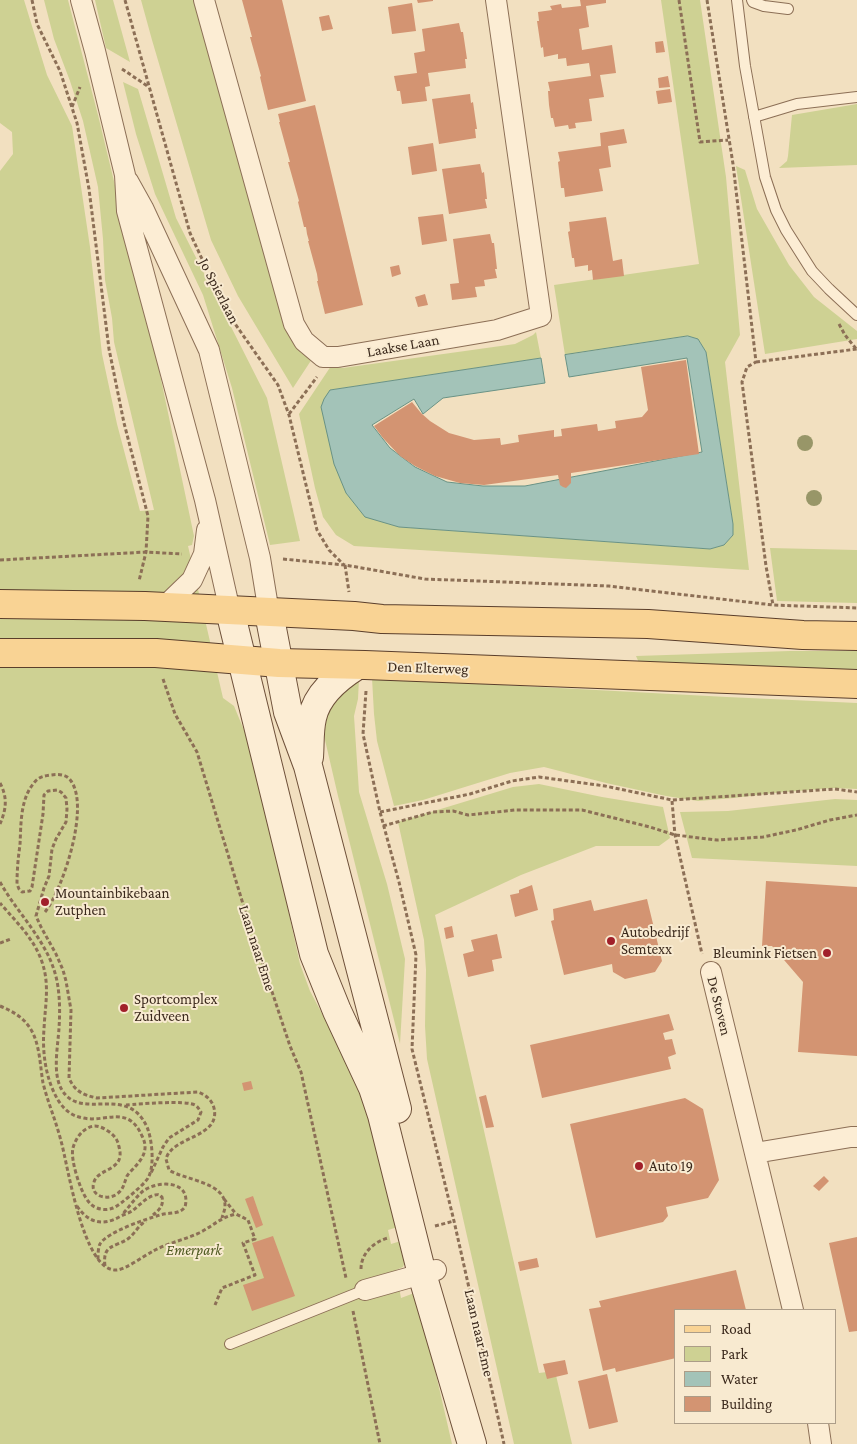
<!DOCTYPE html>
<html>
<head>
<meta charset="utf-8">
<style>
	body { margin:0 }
	#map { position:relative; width:857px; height:1444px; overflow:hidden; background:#f2e0c0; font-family:"Crimson Pro",serif }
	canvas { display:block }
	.legend { position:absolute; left:674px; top:1309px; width:162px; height:115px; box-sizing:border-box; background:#f8ead0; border:1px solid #ac9d88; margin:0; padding:6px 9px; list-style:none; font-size:15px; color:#3b291c }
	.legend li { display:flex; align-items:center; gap:10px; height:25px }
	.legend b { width:25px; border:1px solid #ac9d88 }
</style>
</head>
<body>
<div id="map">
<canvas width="857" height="1444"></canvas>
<ul class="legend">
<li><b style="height:6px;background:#f9d394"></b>Road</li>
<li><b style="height:14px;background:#ced193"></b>Park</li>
<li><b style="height:14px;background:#a3c3b8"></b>Water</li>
<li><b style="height:14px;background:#d39472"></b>Building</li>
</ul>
</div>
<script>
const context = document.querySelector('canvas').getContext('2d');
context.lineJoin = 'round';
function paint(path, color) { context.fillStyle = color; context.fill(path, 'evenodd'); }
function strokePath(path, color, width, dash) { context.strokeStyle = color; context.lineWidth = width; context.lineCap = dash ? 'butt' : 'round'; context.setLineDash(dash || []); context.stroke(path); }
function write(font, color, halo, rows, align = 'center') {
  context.font = font + ' "Crimson Pro",serif'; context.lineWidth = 4; context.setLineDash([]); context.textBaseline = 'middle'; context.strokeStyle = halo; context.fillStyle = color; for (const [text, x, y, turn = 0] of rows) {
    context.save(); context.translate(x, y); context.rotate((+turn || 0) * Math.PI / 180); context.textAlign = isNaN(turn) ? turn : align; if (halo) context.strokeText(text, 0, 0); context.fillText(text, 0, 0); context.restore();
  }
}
paint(new Path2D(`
	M0 0H24L47 75 72 126 90 247 102 354 117 424 140 511 154 510 114 342 112 318 105 280 103 239 98 187 83 121 70 81 54 39 44 0H68L98 115 155 351 194 536 192 545 188 546 223 698 234 706 246 735 278 864 300 964 310 991 367 1098 401 1226 388 1230 391 1244 404 1240 408 1253 403 1267 396 1270 401 1298 417 1292 452 1444H0V171L13 154 12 132 0 123Z
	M95 0H113L130 62 106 48Z
	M141 0H194L287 329 312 359 293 388 238 296 211 240 152 40Z
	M661 0H700L726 177 740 335 725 362 749 570 354 546 336 535 323 517 315 488 299 414 331 366 343 368 515 344 533 335 536 332 541 358 330 390 346 493 365 516 399 527 710 549 724 545 733 535V524L706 352 698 339 688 336 565 355 554 285 699 264Z
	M123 82 138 89 176 218 267 398 300 541 270 545 232 388 203 295 155 194 136 134Z
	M857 104V165L779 168 787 161 788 156 792 115Z
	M736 166 745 170 757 209 789 265 814 297 857 331V339L765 354Z
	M770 548 857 550V603L777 601Z
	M790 651H857V674L640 665 636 656Z
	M372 678 727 697 857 703V789L833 788 774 793 734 798 698 801 666 796 606 783 544 767 510 773 423 800 394 806 377 741 374 714Z
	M359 679 358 699 354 716 359 792 387 884 405 959 400 1044 338 796 322 727 327 698Z
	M539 784 602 797 663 807 670 838 659 846H596L521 875 435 915 539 1373 555 1371 572 1444H514L427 1059 425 1026 426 970 424 940 398 822 513 787Z
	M835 799 857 800V866L692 858 680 812 728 811Z`), '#ced193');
const water = new Path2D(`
	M688 336 698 339 706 352 733 524V535L724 545 710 549 399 527 365 517 346 493 334 464 321 407 324 399 330 390 541 358 545 383 443 398 423 414 414 399 372 425 390 448 415 467 447 482 483 486H525L702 452 687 358 569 377 565 355Z`);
paint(water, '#a3c3b8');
strokePath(water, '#699285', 1);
paint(new Path2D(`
	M242 0H282L306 101 268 110 260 77 261 76 250 37H252Z
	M417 0H433V1L418 3Z
	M580 0H606V3L586 6 589 27 579 29 582 50 612 45 616 73 600 75 604 97 589 99 592 121 575 123 576 128 569 129 568 125 555 127 553 118H551L549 105 548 91H550L548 82 591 76 589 63 567 66 566 58 558 59V54L544 57 543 47 541 48 537 21H539L538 12 552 10 550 6 561 4 562 8 581 6Z
	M412 3 416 31 392 34 388 7Z
	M329 15 333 29 322 31 319 17Z
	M459 23 461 32H463L467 59H465L466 68 428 73 430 86 425 87 427 101 402 104 400 91H397L394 76 417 73 414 53 425 51 422 29Z
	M663 41 665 52 656 53 655 42Z
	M668 76 670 87 659 88 658 78Z
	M670 89 672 102 658 104 656 91Z
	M470 94 471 103 473 102 475 116 477 129H475L476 138 439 144 432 99Z
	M315 105 363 305 325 314 317 281H318L317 274 308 241H309L307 234 306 227H304L298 202 299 201 288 162H290L279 122H280L278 114Z
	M624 129 627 143 608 146 611 167 599 169 603 191 565 197 564 188H561L558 162 560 161 558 152 601 146 600 133Z
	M433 143 437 171 412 175 408 147Z
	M480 164 482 173 484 172 487 199H485L487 208 449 214 442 169Z
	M443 214 447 241 422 245 418 217Z
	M606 217 613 261 622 259 624 276 593 280 592 270 588 271V265L575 267 574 258H572L568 232 570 231 569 222Z
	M490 234 492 243H494L497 269H495L497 278 484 280 485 286 475 287 477 297 452 300 450 284 459 283 453 239Z
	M399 265 401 274 392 277 390 267Z
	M425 294 428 305 418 307 415 297Z
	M686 360 699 454 571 473V483L566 488 563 487 560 485 558 475 484 485 460 483 435 476 415 466 400 456 383 438 374 426 412 402 421 413 430 421 449 433 474 440 500 438 501 445 519 442 518 435 554 430V437L562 436 561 429 597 424 598 431 616 428 615 421 642 417 648 410 641 367Z
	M766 881 857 887V1056L798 1052 803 982 772 946H762Z
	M532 885 538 910 515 917 510 895 519 893V890Z
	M647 899 662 961 655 972 625 979 613 972 612 964 564 975 551 921 554 920 553 909 591 900 594 911Z
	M452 926 454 937 446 939 444 928Z
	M497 934 502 958 492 960 494 971 468 977 463 954 474 951 471 940Z
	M669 1014 674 1030 663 1033 665 1040 672 1039 676 1054 668 1057 671 1069 542 1098 530 1045Z
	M251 1081 253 1089 244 1091 242 1083Z
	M486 1095 494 1127 486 1128 479 1097Z
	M685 1098 703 1109 719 1180 708 1198 666 1207 668 1216 663 1222 596 1238 570 1124Z
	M824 1176 829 1181 819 1191 813 1186Z
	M253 1196 263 1225 256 1228 245 1199Z
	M273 1236 295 1296 252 1311 243 1285 264 1278 252 1243Z
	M857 1237V1331L849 1332 829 1243Z
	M537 1258 539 1267 520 1271 518 1262Z
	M736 1270 746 1310H676V1358L616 1372 615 1368 603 1371 589 1309 601 1307 599 1301Z
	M565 1360 568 1374 547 1379 543 1364Z
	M607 1374 618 1422 589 1429 578 1381Z`), '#d39472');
const lane = new Path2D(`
	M737 0 745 66 765 177 776 210 786 230 812 271 829 289 857 315
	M752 0 753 2 764 6 788 9
	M754 117 797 104 857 97
	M230 1344 365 1290`);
const street = new Path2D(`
	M81 0 95 51 125 175 127 211 205 500 230 611
	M204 0 294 324 304 341 323 357H338L497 330 541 316 496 0
	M128 181 143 208 209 350 260 558 269 613
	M164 607 192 580 204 554 207 530
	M711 972 793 1310
	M755 1153 851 1137H857
	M365 1290 436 1270
	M818 1423 821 1444`);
const secondary = new Path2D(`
	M230 611 314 954 337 1011 373 1088 382 1115 422 1274 472 1444
	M269 613 288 712 308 766 397 1109
	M309 757C310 744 309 730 312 718 317 694 337 678 356 666`);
const primary = new Path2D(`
	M0 604 145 606 354 616 382 619 648 624 803 635 857 636
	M0 653H156L279 663 365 665 857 684`);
strokePath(lane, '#8c6f56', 12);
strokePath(street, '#8c6f56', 22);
strokePath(secondary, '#6e5039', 30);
strokePath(primary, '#5a3e2b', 30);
strokePath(new Path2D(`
	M32 0 37 24 60 71 77 123 89 189 109 349 124 423 148 516 146 552 139 581
	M125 0 190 233 226 311 278 385 289 415 317 530 329 550 344 565
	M679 0 700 142 728 140
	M707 0 733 164 756 362 747 367 742 382 766 566 773 605
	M122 69 149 87
	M72 107 80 87
	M839 324 845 335 857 350
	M756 362 857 349
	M289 414 317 377
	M283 559 345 565 425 579 609 586 773 605 857 608
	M0 560 146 552 182 554
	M345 565 349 592
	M163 679 175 714 197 752 243 904 290 1046 301 1072 346 1278
	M366 691 363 734 380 812 399 882 416 955 412 1049 454 1221 504 1444
	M0 783C8 798 6 810 0 824
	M672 801 675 835 702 954
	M380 812 470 794 512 781 539 777 605 786 672 800 835 789 857 792
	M383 826 433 812 453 811 468 815 515 810H582L650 827 675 835 717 840 763 837 796 830 830 820 857 815
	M0 882C19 916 49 942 57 981 60 997 60 1013 59 1028 58 1046 52 1074 62 1090 81 1122 127 1083 147 1127 152 1139 155 1166 148 1178 145 1184 119 1206 113 1208 108 1210 102 1210 97 1208 92 1206 89 1203 86 1198 80 1189 70 1159 73 1148 75 1140 81 1131 88 1128 95 1124 102 1127 108 1131 114 1135 118 1140 119 1147 126 1171 98 1168 94 1182 89 1196 107 1201 117 1194 124 1189 124 1183 127 1176 128 1174 133 1169 134 1168 143 1158 149 1149 142 1136 128 1104 106 1123 83 1118 72 1116 64 1110 58 1100 46 1080 42 1053 44 1029 45 1006 50 985 42 962 34 938 16 922 0 903
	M45 912C63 889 90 807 71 781 67 774 58 774 51 775 44 776 38 777 34 783 20 799 21 825 20 845 18 858 17 871 17 884L19 889 22 892 30 891 32 887 43 814 44 795 48 791 57 790 61 792 66 798 67 809 66 822 56 839 52 849 49 876 44 888 36 916 41 927 56 954 63 970 66 981 71 1010 69 1078C75 1092 84 1095 97 1098L198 1092C206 1095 212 1100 214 1108 221 1138 172 1136 166 1159L169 1170C184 1180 226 1182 225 1206 225 1210 223 1214 222 1218
	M0 943 11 939
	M0 1006C12 1011 23 1017 30 1028 40 1043 40 1066 43 1083 48 1103 56 1121 61 1141 68 1165 83 1273 117 1270 126 1269 144 1256 153 1251 168 1243 184 1240 199 1233 213 1226 221 1217 236 1214L248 1220 255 1239 243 1243 255 1275 222 1288 215 1305
	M126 1105C139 1104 185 1100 195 1105 198 1107 199 1109 201 1112L198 1120 169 1138 163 1147 151 1173
	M224 1199 236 1214
	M77 1206C89 1224 104 1226 121 1216 125 1214 129 1213 132 1211 139 1206 146 1197 155 1195 159 1194 159 1195 162 1197 164 1206 159 1210 153 1215
	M435 1226 454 1221
	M98 1259C98 1255 98 1248 100 1244 107 1232 146 1219 160 1215 169 1212 179 1215 185 1207 192 1180 158 1180 143 1191 135 1198 129 1207 122 1215
	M105 1266C102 1243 116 1248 129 1238 135 1233 139 1225 146 1221
	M361 1269C361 1254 373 1242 388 1238
	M353 1311 380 1444`), '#8c6f56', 3, [4, 2.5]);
strokePath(lane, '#fcedd4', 10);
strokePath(street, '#fcedd4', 20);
strokePath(secondary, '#fcedd4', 28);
strokePath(primary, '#f9d394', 28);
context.fillStyle = '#989668';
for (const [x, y] of [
	[805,443],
	[814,498]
]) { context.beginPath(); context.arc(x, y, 8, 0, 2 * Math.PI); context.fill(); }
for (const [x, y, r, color] of [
	[45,902,5,"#a1202a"],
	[611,941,5,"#a1202a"],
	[827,953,5,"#a1202a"],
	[124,1008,5,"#a1202a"],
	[639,1166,5,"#a1202a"]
]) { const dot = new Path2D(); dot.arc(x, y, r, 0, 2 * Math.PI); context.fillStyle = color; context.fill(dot); strokePath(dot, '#f8ead0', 2); }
write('15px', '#3b291c', '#f8ead0', [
	["Jo Spierlaan",219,291,63],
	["Laakse Laan",403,346,-10],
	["Den Elterweg",428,668,2],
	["Laan naar Eme",257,948,72],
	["De Stoven",719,1006,76],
	["Laan naar Eme",479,1333,77]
]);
write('15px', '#3b291c', '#f8ead0', [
	["Mountainbikebaan",55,893],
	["Zutphen",55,910],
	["Autobedrijf",621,932],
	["Semtexx",621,949],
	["Bleumink Fietsen",817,953,"right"],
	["Sportcomplex",134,999],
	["Zuidveen",134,1016],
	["Auto 19",649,1166]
], 'left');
write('italic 15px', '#4e5920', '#f8ead0', [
	["Emerpark",194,1250]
]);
</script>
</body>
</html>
